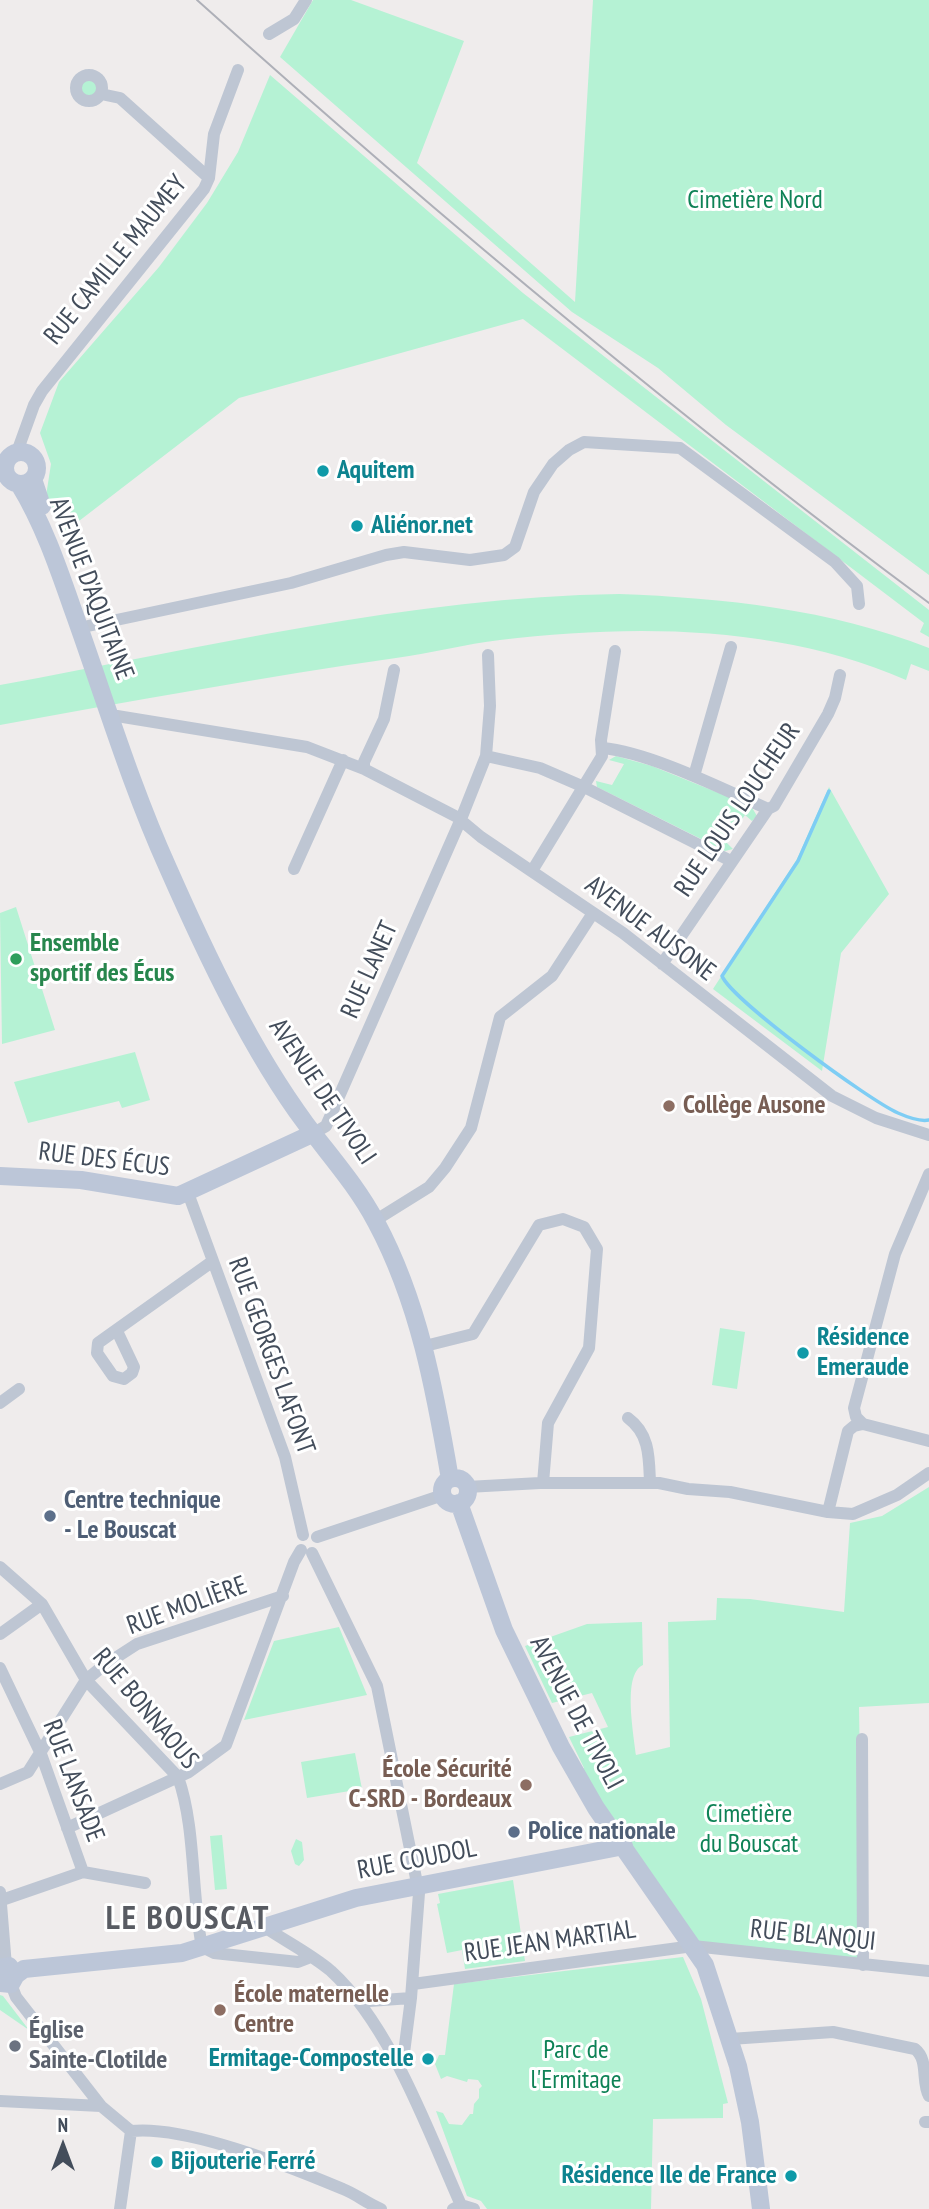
<!DOCTYPE html>
<html>
<head>
<meta charset="utf-8">
<style>
	body { margin:0 }
	#map { position:relative; width:929px; height:2209px; overflow:hidden; background:#efecec; font-family:"PT Sans Narrow",sans-serif }
	canvas { display:block }
	.north { position:absolute; left:28px; top:2111px; width:70px; height:70px; -webkit-text-stroke:5px #fff; paint-order:stroke; rotate:0deg; font-size:19px; font-weight:700; line-height:28px; text-align:center; color:#434d5b }
	.north::after { content:''; display:block; margin:auto; width:24px; height:32px; background:#434d5b; clip-path:polygon(50% 0,100% 100%,50% 72%,0 100%) }
</style>
</head>
<body>
<div id="map">
<canvas width="929" height="2209"></canvas>
<div class="north">N</div>
</div>
<script>
const context = document.querySelector('canvas').getContext('2d');
context.lineJoin = 'round';
function paint(path, color) { context.fillStyle = color; context.fill(path, 'evenodd'); }
function strokePath(path, color, width, dash) { context.strokeStyle = color; context.lineWidth = width; context.lineCap = dash ? 'butt' : 'round'; context.setLineDash(dash || []); context.stroke(path); }
function write(font, color, halo, rows, align = 'center') {
  context.font = font + ' "PT Sans Narrow",sans-serif'; context.lineWidth = 6; context.setLineDash([]); context.textBaseline = 'middle'; context.strokeStyle = halo; context.fillStyle = color; for (const [text, x, y, turn = 0] of rows) {
    context.save(); context.translate(x, y); context.rotate((+turn || 0) * Math.PI / 180); context.textAlign = isNaN(turn) ? turn : align; if (halo) context.strokeText(text, 0, 0); context.fillText(text, 0, 0); context.restore();
  }
}
paint(new Path2D(`
	M313 0H351L464 41 417 163 575 302 593 0H929V575L726 425 658 368 572 312 280 57Z
	M270 75 523 293 929 610V637L920 632 924 623 523 319 239 398 66 531 46 496 51 464 40 433 59 382 159 267 207 203 238 152Z
	M80 88a9 9 0 1 1 18 0a9 9 0 1 1-18 0Z
	M619 594C724 598 830 609 929 648V671L911 664 906 680C780 625 635 624 500 640 466 644 431 653 396 658 264 677 132 701 0 725V685C204 648 410 597 619 594Z
	M616 756 652 766 751 806 757 816 752 821 745 815 726 842 733 849 725 851 597 787 596 781 612 785 624 764 609 760Z
	M829 787 889 894 841 953 822 1071 713 989 797 859Z
	M16 907 55 1030 2 1044 0 913Z
	M135 1052 150 1100 122 1108 119 1101 28 1123 14 1082Z
	M720 1328 745 1332 737 1389 712 1385Z
	M929 1487V1703L859 1707 863 1965 693 1946 575 1773 584 1768 569 1737 608 1727 592 1693 552 1703 525 1646 587 1624 642 1622 643 1665C622 1674 634 1735 636 1755L670 1747 668 1622 716 1620 717 1598 750 1599 844 1612 850 1523 882 1516Z
	M339 1627 367 1695 244 1720 274 1641Z
	M355 1753 362 1789 307 1798 301 1762Z
	M222 1835 227 1889 215 1890 210 1836Z
	M296 1839 302 1842 304 1860 299 1866 295 1864 291 1851Z
	M513 1880 525 1961 465 1969 462 1950 447 1953 437 1904 440 1903 438 1894Z
	M683 1957 701 1999 728 2103 723 2104V2118L653 2119 651 2209H487L481 2201 467 2196 436 2111 443 2113 449 2124 462 2125 470 2114H473L474 2104 479 2098V2089L482 2086 478 2080 468 2079 467 2082 447 2076 441 2079 435 2064 439 2055H445L454 1984Z
	M0 1995 3 1996 29 2030 0 2010Z`), '#b5f2d4');
strokePath(new Path2D(`
	M829 791 798 861 722 976C732 1000 870 1101 898 1113 907 1117 919 1122 929 1120`), '#7ecdf4', 3.5);
strokePath(new Path2D(`
	M269 34 294 19 306 0
	M76 88a13 13 0 1 1 26 0a13 13 0 1 1-26 0Z
	M101 94 120 98 209 178
	M17 452 34 405 42 391 204 189 209 178 214 134 238 70
	M88 626 291 583 386 555 404 552 470 560 504 555 515 547 534 492 553 464 569 450 584 442 680 448 835 562 857 586 859 604
	M117 716 307 747 364 769 457 817 481 837 623 933 832 1096 876 1118 929 1135
	M602 748C649 752 723 789 768 809
	M486 756 540 768 584 787 731 861
	M364 769V762L384 719 394 670
	M694 776 731 647
	M294 869 343 760
	M532 871 602 756 601 740 615 651
	M662 964 768 809 774 806 828 714 835 698 840 675
	M314 1133 326 1126 461 819 486 756 490 706 488 655
	M929 1174 895 1254 854 1408 856 1417 863 1424 929 1441
	M188 1193 285 1457 303 1535
	M376 1220 429 1187 445 1168 471 1128 500 1017 552 976 593 913
	M117 1331 134 1367 132 1373 124 1379 113 1376 97 1353 98 1343 213 1261
	M425 1346 473 1334 539 1225 563 1219 584 1227 597 1249 589 1348 548 1423 543 1483
	M0 1403 19 1389
	M628 1418C650 1434 649 1458 650 1483
	M467 1487 540 1483H659L688 1489 730 1492 828 1512 853 1514 897 1495 929 1473
	M828 1512 848 1431 854 1426 863 1424
	M317 1537 443 1495
	M312 1553 377 1686 419 1893 411 1998 404 2053 397 2064
	M0 1567 42 1604 86 1680 178 1777C196 1828 191 1892 202 1947L214 1953 298 1962 311 1957
	M0 1634 42 1604
	M0 1668 41 1754 83 1872 2 1900
	M862 1739 863 1965
	M0 1784 28 1772 86 1680 103 1666 137 1644 283 1596
	M67 1828 189 1772 226 1745 294 1562 301 1550
	M83 1872 145 1883
	M0 1892 6 1966
	M263 1926C285 1941 311 1954 331 1971 391 2026 428 2131 461 2205
	M11 1984 16 1997 101 2106 131 2131
	M413 1984 693 1946 929 1971
	M362 2005 369 2001 411 1998
	M730 2039 833 2032 915 2049C929 2060 921 2082 929 2096
	M0 2101 101 2106
	M925 2122H929
	M131 2131C186 2125 291 2167 343 2189 356 2194 368 2204 381 2209
	M120 2209 131 2131
	M453 2209 461 2205 474 2209`), '#bec6d3', 12);
strokePath(new Path2D(`
	M5 468a16 16 0 1 1 32 0a16 16 0 1 1-32 0Z
	M33 479 42 506
	M19 484C43 523 58 567 73 610 104 696 130 784 168 868 205 952 251 1050 306 1124 330 1156 357 1186 376 1222 419 1302 435 1391 450 1479
	M0 1176 81 1180 178 1196 314 1133
	M442 1491a13 13 0 1 1 26 0a13 13 0 1 1-26 0Z
	M459 1503 504 1630 561 1747 596 1808 705 1965 738 2066 750 2122 761 2209
	M0 1968 9 1966 16 1975 11 1984 0 1983
	M16 1975 24 1969 182 1953 356 1898 624 1846`), '#bcc6d8', 18);
strokePath(new Path2D(`
	M197 0C433 212 674 414 929 603`), '#aeb0b8', 2);
for (const [x, y, r, color] of [
	[323,471,7,"#0f9aa8"],
	[357,526,7,"#0f9aa8"],
	[16,959,7,"#2e9e5b"],
	[669,1106,7,"#8d6e63"],
	[803,1353,7,"#0f9aa8"],
	[50,1516,7,"#5c6f8a"],
	[526,1785,7,"#8d6e63"],
	[514,1832,7,"#5c6f8a"],
	[220,2010,7,"#8d6e63"],
	[15,2046,7,"#6b7280"],
	[428,2059,7,"#0f9aa8"],
	[157,2162,7,"#0f9aa8"],
	[791,2176,7,"#0f9aa8"]
]) { const dot = new Path2D(); dot.arc(x, y, r, 0, 2 * Math.PI); context.fillStyle = color; context.fill(dot); strokePath(dot, '#fff', 2.5); }
write('26px', '#0e8256', '#fff', [
	["Cimetière Nord",755,201],
	["Cimetière",749,1815],
	["du Bouscat",749,1845],
	["Parc de",576,2051],
	["l'Ermitage",576,2081]
]);
write('26px', '#434d5b', '#fff', [
	["RUE CAMILLE MAUMEY",116,260,-51],
	["AVENUE D'AQUITAINE",91,589,69],
	["RUE LOUIS LOUCHEUR",738,810,-56],
	["AVENUE AUSONE",650,929,37],
	["RUE LANET",370,970,-66],
	["AVENUE DE TIVOLI",322,1092,56],
	["RUE DES ÉCUS",104,1160,7],
	["RUE GEORGES LAFONT",271,1356,70],
	["RUE MOLIÈRE",187,1606,-20],
	["RUE BONNAOUS",145,1709,50],
	["AVENUE DE TIVOLI",576,1713,62],
	["RUE LANSADE",73,1781,69],
	["RUE COUDOL",417,1860,-11],
	["RUE BLANQUI",813,1936,6],
	["RUE JEAN MARTIAL",550,1942,-8]
]);
write('bold 26px', '#0d838f', '#fff', [
	["Aquitem",337,471],
	["Aliénor.net",371,526],
	["Résidence",817,1338],
	["Emeraude",817,1368],
	["Ermitage-Compostelle",414,2059,"right"],
	["Bijouterie Ferré",171,2162],
	["Résidence Ile de France",777,2176,"right"]
], 'left');
write('bold 26px', '#27864d', '#fff', [
	["Ensemble",30,944],
	["sportif des Écus",30,974]
], 'left');
write('bold 26px', '#785e54', '#fff', [
	["Collège Ausone",683,1106],
	["École Sécurité",512,1770,"right"],
	["C-SRD - Bordeaux",512,1800,"right"],
	["École maternelle",234,1995],
	["Centre",234,2025]
], 'left');
write('bold 26px', '#4e5e75', '#fff', [
	["Centre technique",64,1501],
	["- Le Bouscat",64,1531],
	["Police nationale",528,1832]
], 'left');
write('bold 26px', '#5b616d', '#fff', [
	["Église",29,2031],
	["Sainte-Clotilde",29,2061]
], 'left');
context.letterSpacing = '2px';
write('bold 33px', '#585b62', '#fff', [
	["LE BOUSCAT",188,1920]
]);
context.letterSpacing = '0px';
</script>
</body>
</html>
